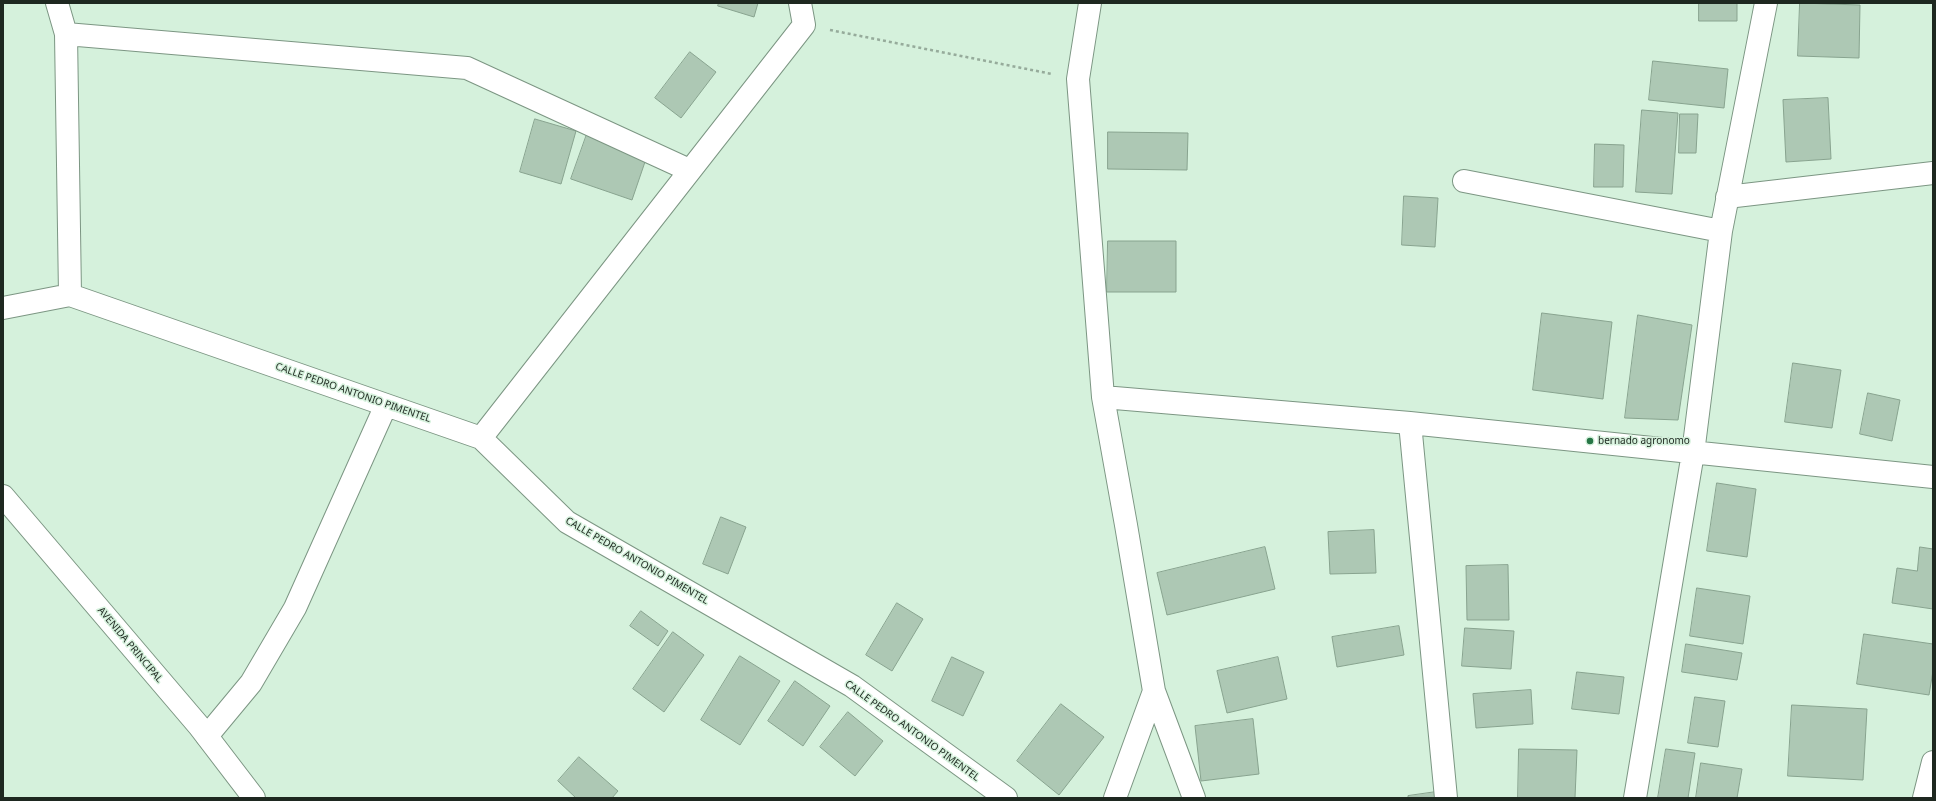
<!DOCTYPE html>
<html>
<head>
<meta charset="utf-8">
<style>
	body { margin:0 }
	#map { position:relative; width:1936px; height:801px; overflow:hidden; background:#d5f1dc; font-family:"Noto Sans",sans-serif }
	canvas { display:block }
	.frame { position:absolute; inset:0; border:4px solid #1e2820; pointer-events:none }
</style>
</head>
<body>
<div id="map">
<canvas width="1936" height="801"></canvas>
<div class="frame"></div>
</div>
<script>
const context = document.querySelector('canvas').getContext('2d');
context.lineJoin = 'round';
function paint(path, color) { context.fillStyle = color; context.fill(path, 'evenodd'); }
function strokePath(path, color, width, dash) { context.strokeStyle = color; context.lineWidth = width; context.lineCap = dash ? 'butt' : 'round'; context.setLineDash(dash || []); context.stroke(path); }
function write(font, color, halo, rows, align = 'center') {
  context.font = font + ' "Noto Sans",sans-serif'; context.lineWidth = 3; context.setLineDash([]); context.textBaseline = 'middle'; context.strokeStyle = halo; context.fillStyle = color; for (const [text, x, y, turn = 0] of rows) {
    context.save(); context.translate(x, y); context.rotate((+turn || 0) * Math.PI / 180); context.textAlign = isNaN(turn) ? turn : align; if (halo) context.strokeText(text, 0, 0); context.fillText(text, 0, 0); context.restore();
  }
}
const building = new Path2D(`
	M719 3H758L754 17 718 6Z
	M1699 3H1737V21H1699Z
	M1800 3 1860 5 1859 58 1798 56Z
	M690 52 716 72 681 118 655 98Z
	M1653 61 1728 69 1724 108 1649 100Z
	M1828 98 1831 159 1786 162 1783 100Z
	M1642 110 1678 113 1672 194 1636 192Z
	M1680 114H1698L1696 153H1679Z
	M535 119 576 131 561 184 520 172Z
	M1108 132 1188 133 1187 170 1108 169Z
	M587 134 647 156 632 200 571 179Z
	M1595 144 1624 145 1623 187H1594Z
	M1404 196 1438 198 1435 247 1402 245Z
	M1108 241H1176V292H1107Z
	M1542 313 1612 322 1603 399 1533 390Z
	M1638 315 1692 325 1678 420 1625 418Z
	M1793 363 1841 370 1832 428 1785 422Z
	M1868 393 1900 400 1892 441 1860 434Z
	M1717 483 1756 489 1747 557 1707 551Z
	M721 517 746 527 728 574 703 564Z
	M1374 530 1376 573 1330 574 1328 532Z
	M1265 547 1275 589 1167 615 1157 573Z
	M1920 547 1933 549V609L1892 603 1897 568 1917 571Z
	M1508 565 1509 620H1467L1466 566Z
	M1697 588 1750 596 1743 644 1690 636Z
	M897 603 923 619 892 671 866 655Z
	M641 611 668 631 658 646 630 626Z
	M1399 626 1404 655 1337 667 1332 637Z
	M1465 628 1514 631 1511 669 1462 666Z
	M673 632 704 655 664 712 633 689Z
	M1864 634 1933 644V671L1929 695 1857 684Z
	M1686 644 1742 653 1737 680 1682 672Z
	M740 656 780 681 740 745 701 720Z
	M952 657 984 672 963 716 932 701Z
	M1278 657 1287 699 1227 713 1217 671Z
	M1577 672 1624 677 1619 714 1572 709Z
	M795 681 830 706 803 746 768 721Z
	M1531 690 1533 724 1476 728 1473 694Z
	M1695 697 1725 701 1718 747 1688 743Z
	M1061 704 1104 737 1059 795 1017 761Z
	M1792 705 1867 709 1863 780 1788 776Z
	M848 712 883 741 855 776 820 747Z
	M1253 719 1259 774 1201 781 1195 726Z
	M1519 749 1577 750 1575 798H1518Z
	M1666 749 1695 753 1688 798H1658Z
	M579 757 618 791 612 798H576L558 781Z
	M1701 763 1742 769 1737 798H1696Z
	M1436 792 1437 798H1408V796Z`);
paint(building, '#adc8b4');
strokePath(building, '#88a38f', 1);
const street = new Path2D(`
	M57 3 66 34 70 295
	M1090 3 1078 79 1103 397 1126 525 1154 691 1115 798
	M66 34 467 68 689 170
	M1464 181 1721 231
	M1727 197 1933 173
	M3 308 70 295 481 438 567 522 852 686 1006 798
	M1103 397 1410 423 1933 477
	M1410 423 1446 798
	M481 438 804 25 800 3
	M1154 691 1194 798
	M207 736 251 683 295 608 386 405
	M1635 798 1693 453 1721 231 1766 3
	M1924 798 1933 762`);
const secondary = new Path2D(`
	M3 496 199 726 254 798`);
strokePath(street, '#7c9683', 24);
strokePath(secondary, '#7c9683', 24);
strokePath(new Path2D(`
	M830 30 1052 74`), '#96ab9b', 2.5, [3, 3]);
strokePath(street, '#fff', 22);
strokePath(secondary, '#fff', 22);
for (const [x, y, r, color] of [
	[1590,441,4,"#277646"]
]) { const dot = new Path2D(); dot.arc(x, y, r, 0, 2 * Math.PI); context.fillStyle = color; context.fill(dot); strokePath(dot, '#d5f1dc', 1.5); }
write('10px', '#1e2820', '#d5f1dc', [
	["CALLE PEDRO ANTONIO PIMENTEL",353,393,19],
	["CALLE PEDRO ANTONIO PIMENTEL",637,561,30],
	["AVENIDA PRINCIPAL",130,645,50],
	["CALLE PEDRO ANTONIO PIMENTEL",912,731,36]
]);
write('10px', '#1e2820', '#d5f1dc', [
	["bernado agronomo",1598,441]
], 'left');
</script>
</body>
</html>
